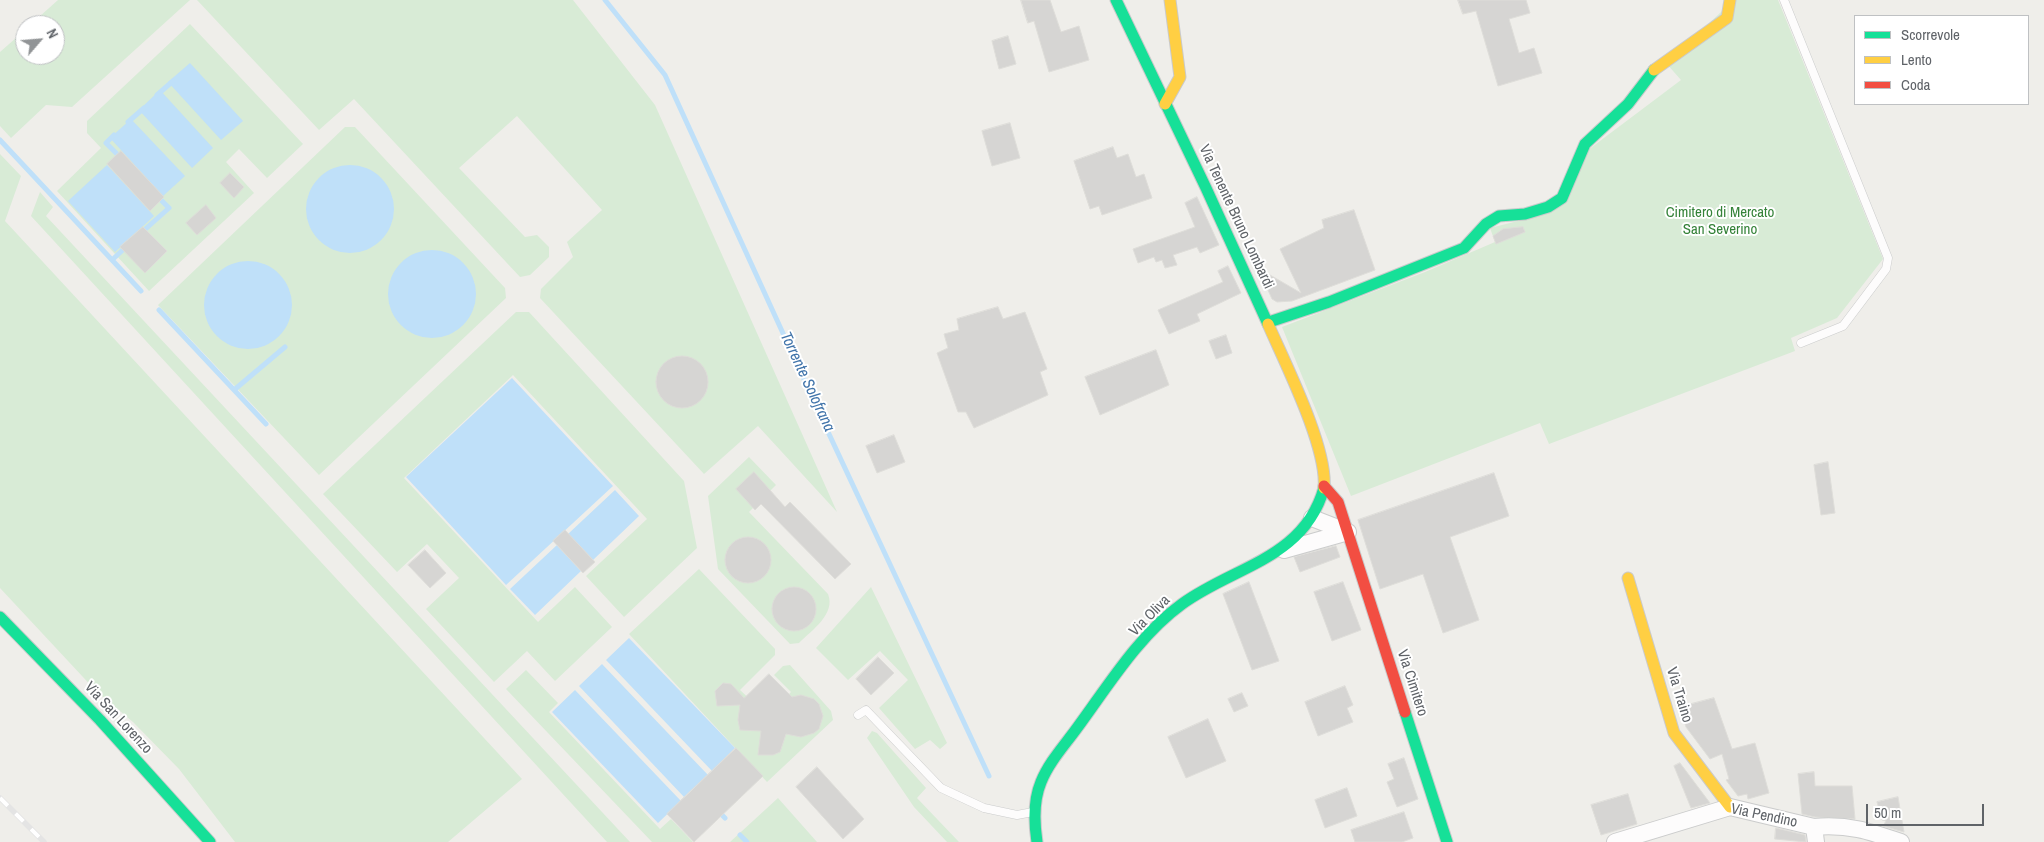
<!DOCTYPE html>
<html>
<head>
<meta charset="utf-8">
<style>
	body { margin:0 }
	#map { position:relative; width:2044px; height:842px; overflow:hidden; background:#efeeea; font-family:"Archivo Narrow",sans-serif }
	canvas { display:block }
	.legend { position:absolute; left:1854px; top:15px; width:175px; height:90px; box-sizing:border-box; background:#fff; border:1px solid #bfc1c3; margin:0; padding:6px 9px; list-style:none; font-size:15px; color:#5f6368 }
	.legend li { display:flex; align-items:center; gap:10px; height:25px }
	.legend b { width:25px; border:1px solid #bfc1c3 }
	.north { position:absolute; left:15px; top:15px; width:50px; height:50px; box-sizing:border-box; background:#fff; border:1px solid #bfc1c3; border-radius:50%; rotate:63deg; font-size:14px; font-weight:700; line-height:20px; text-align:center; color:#5f6368 }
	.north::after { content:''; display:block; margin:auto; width:18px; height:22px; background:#919496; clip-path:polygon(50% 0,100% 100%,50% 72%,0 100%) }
	.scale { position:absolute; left:1866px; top:804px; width:118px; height:22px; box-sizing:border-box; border:2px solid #5f6368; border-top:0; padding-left:6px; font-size:15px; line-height:18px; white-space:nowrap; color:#5f6368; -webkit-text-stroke:4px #fff; paint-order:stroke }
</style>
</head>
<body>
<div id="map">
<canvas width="2044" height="842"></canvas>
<ul class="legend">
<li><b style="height:6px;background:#16e098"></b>Scorrevole</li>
<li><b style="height:6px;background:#ffcf43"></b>Lento</li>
<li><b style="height:6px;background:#f24e42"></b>Coda</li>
</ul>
<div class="north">N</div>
<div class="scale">50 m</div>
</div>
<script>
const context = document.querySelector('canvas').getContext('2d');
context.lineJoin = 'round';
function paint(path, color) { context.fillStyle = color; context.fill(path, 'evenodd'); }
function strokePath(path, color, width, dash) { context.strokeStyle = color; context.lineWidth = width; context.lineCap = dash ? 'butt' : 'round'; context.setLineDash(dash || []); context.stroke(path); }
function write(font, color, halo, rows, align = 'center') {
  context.font = font + ' "Archivo Narrow",sans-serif'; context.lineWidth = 4; context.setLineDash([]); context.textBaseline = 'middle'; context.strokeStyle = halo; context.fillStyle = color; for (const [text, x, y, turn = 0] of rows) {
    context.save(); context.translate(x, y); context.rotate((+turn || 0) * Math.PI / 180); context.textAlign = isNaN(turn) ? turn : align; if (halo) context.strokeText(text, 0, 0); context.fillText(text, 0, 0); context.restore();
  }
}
paint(new Path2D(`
	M58 0H190L72 107 46 105 11 138 0 126V52L25 30V55H55V25H30Z
	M197 0H573L655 105 837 512 758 426 704 474 540 298 541 289 573 257 567 242 602 210 517 116 459 168 525 237 537 235 549 247V257L530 275 520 277 354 99 319 130Z
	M1734 0H1778L1883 259 1837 318 1791 338 1795 351 1549 444 1540 423 1351 496 1282 327 1425 272 1495 242 1490 228 1546 214 1588 150 1681 80 1666 63Z
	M190 24 303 144 267 178 239 149 226 162 254 193 149 291 57 191 101 148 87 133V121Z
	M345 127H355L505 288 506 298 319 475 158 305Z
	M0 154 21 176 5 221 522 779 448 842H235L179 769 133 722 96 691 0 588Z
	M40 192 53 207 46 216 630 842H607L31 216Z
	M516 312H529L684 481 697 548 624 617 586 576 647 519 513 375 404 478 538 622 575 587 612 627 555 681 527 651 494 682 426 609 459 578 427 544 397 572 323 494Z
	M749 457 776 485 749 512 828 594C836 614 812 630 799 643L790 644 718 569 708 496Z
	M699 569 775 649V655L740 690 768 716 791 692 774 675 783 666 790 665 831 711 833 720 767 782 629 634Z
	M871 587 947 743 940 749 930 740 915 749 879 708 908 680 880 651 848 680 816 648Z
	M526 670 558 703 549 712 660 829 671 819 693 842H652L506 689Z
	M872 731 877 733 926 788 917 798 959 842H947L914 807 867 738Z
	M778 798 817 842H730Z`), '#d8ebd6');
paint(new Path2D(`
	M190 63 243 121 221 140 168 82Z
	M160 90 213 148 192 168 139 110Z
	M131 119 185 176 163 196 110 138Z
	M306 209a44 44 0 1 1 88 0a44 44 0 1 1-88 0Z
	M107 165 154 216 115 252 68 201Z
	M388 294a44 44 0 1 1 88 0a44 44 0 1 1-88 0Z
	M204 305a44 44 0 1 1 88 0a44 44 0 1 1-88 0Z
	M512 378 613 486 506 585 406 477Z
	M615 490 639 516 593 560 568 534Z
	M557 545 581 571 535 615 510 589Z
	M629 638 735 748 712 771 606 660Z
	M602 664 708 775 684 797 579 686Z
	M575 690 681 801 658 823 552 712Z`), '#bfe0f9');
strokePath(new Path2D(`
	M605 0 665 75 829 434 989 776
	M157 95 173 81
	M128 122 144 108
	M114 135 106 143 122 159
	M0 140 141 291
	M141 233 169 208 157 196
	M112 260 127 246
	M159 310 266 424
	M234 390 285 347
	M718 811 725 818
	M740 835 747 842`), '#bfe0f9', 5);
const building = new Path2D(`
	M1021 0H1050L1061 32 1079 26 1089 60 1049 72 1034 21 1028 23Z
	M1458 0H1526L1530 13 1509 19 1519 53 1534 48 1542 73 1498 86 1476 11 1463 14Z
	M1008 36 1016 64 999 69 992 41Z
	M1010 123 1020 158 992 166 982 131Z
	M1113 147 1117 158 1128 154 1136 177 1144 174 1152 198 1102 215 1099 206 1090 209 1074 161Z
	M121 151 164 197 150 211 107 164Z
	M230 173 244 187 234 198 220 183Z
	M1197 197 1219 245 1200 253 1197 247 1173 255 1177 265 1165 268 1162 260 1156 262 1154 257 1138 263 1133 249 1195 227 1185 203Z
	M206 205 216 218 197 235 186 223Z
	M1354 210 1375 270 1292 301 1277 302 1272 299 1258 268 1301 293 1280 249 1324 228 1322 220Z
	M143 227 167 251 145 273 120 247Z
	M1523 227 1525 232 1496 244 1493 236 1503 229Z
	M1228 266 1241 293 1197 314 1200 321 1169 334 1158 310 1223 282 1218 271Z
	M998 307 1003 319 1025 312 1047 369 1040 372 1048 395 974 428 966 412H958L937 353 948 348 944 334 959 330 957 319Z
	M1226 335 1232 353 1216 359 1209 341Z
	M1156 350 1169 385 1100 415 1085 377Z
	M656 382a26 26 0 1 1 52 0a26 26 0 1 1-52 0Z
	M894 435 905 462 877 473 866 446Z
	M1828 462 1835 513 1821 515 1814 465Z
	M754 472 785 507 790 502 851 564 835 579 761 504 755 510 736 489Z
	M1494 473 1509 516 1450 537 1479 620 1443 633 1423 574 1380 589 1358 520Z
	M565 530 595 562 583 573 553 541Z
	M725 560a23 23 0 1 1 46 0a23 23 0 1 1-46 0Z
	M1336 546 1340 557 1300 572 1294 557Z
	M425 550 446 573 430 588 408 565Z
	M1249 582 1279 661 1252 670 1223 594Z
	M1343 582 1361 630 1332 641 1314 592Z
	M772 609a22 22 0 1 1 44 0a22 22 0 1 1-44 0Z
	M878 657 894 673 871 695 856 679Z
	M769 674 792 697 801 695 814 699 819 704 823 716 819 729 814 733 801 737 786 734 780 752 773 755H758L761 731 740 730 738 720 740 705 717 706 715 691 723 683 731 684 744 698Z
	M1345 686 1353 705 1347 708 1353 722 1318 736 1305 702Z
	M1242 693 1248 706 1234 712 1228 699Z
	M1714 698 1732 749 1755 743 1769 793 1748 799 1747 794 1738 796 1726 780 1729 779 1722 754 1710 759 1686 727 1680 707Z
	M1208 719 1226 761 1186 778 1168 737Z
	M736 748 763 776 694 842 667 814Z
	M1404 758 1418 799 1397 807 1387 782 1394 779 1388 764Z
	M1680 763 1710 803 1691 808 1674 766Z
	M817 767 864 819 843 839 796 787Z
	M1814 772 1815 786H1852L1855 819 1815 817 1802 814 1798 774Z
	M1347 788 1357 816 1325 828 1315 800Z
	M1628 794 1637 824 1601 835 1591 805Z
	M1898 797 1904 832 1883 826 1886 821 1882 820 1877 802Z
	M1404 812 1413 838 1402 842H1355L1351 830Z
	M1776 828 1805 835 1806 842 1775 839Z`);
paint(building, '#d6d5d3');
strokePath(building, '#deddd9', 1);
const lane = new Path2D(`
	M1784 0 1888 258 1886 269 1843 326 1801 343
	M858 715 866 710 941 788 984 808 1017 815 1033 812`);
const street = new Path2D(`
	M1312 518 1348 532
	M1284 550 1348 532
	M1814 827C1848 824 1869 831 1901 842
	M1615 842 1730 807 1814 827 1816 842`);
const fast = new Path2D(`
	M1116 0 1206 188 1268 324
	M1269 322 1329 302 1464 248 1486 224 1499 216 1525 214 1548 207 1562 198 1585 144 1628 104 1654 70
	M0 617 100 720 210 842
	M1405 712 1447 842
	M1037 842C1034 822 1033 801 1041 782 1049 762 1064 746 1077 728 1108 686 1139 635 1182 604 1234 566 1304 559 1324 488`);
const slow = new Path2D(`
	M1654 70 1727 18 1730 0
	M1165 104 1180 77 1170 0
	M1268 324C1285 363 1328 448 1324 488
	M1628 578 1674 733 1730 807`);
const jam = new Path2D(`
	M1324 486 1338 502 1405 712`);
strokePath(lane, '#cbcccc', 9);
strokePath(street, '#cbcccc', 18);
strokePath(fast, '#cacacb', 13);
strokePath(slow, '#cacacb', 13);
strokePath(jam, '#cacacb', 13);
strokePath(lane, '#fdfcfc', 8);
strokePath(street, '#fdfcfc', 16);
strokePath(fast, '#16e098', 11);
strokePath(slow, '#ffcf43', 11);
strokePath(jam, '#f24e42', 11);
const rail = new Path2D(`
	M0 798 44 842`);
strokePath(rail, '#e4e4e4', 5.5);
strokePath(rail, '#fff', 4, [11]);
write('15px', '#348238', '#fff', [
	["Cimitero di Mercato",1720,213],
	["San Severino",1720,230]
]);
write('15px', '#5f6368', '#fff', [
	["Via Tenente Bruno Lombardi",1236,217,65],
	["Via Oliva",1150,616,-45],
	["Via Cimitero",1412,683,72],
	["Via Traino",1679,695,73],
	["Via San Lorenzo",118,718,47],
	["Via Pendino",1764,816,12]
]);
write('italic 16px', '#4174aa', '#fff', [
	["Torrente Solofrana",807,382,65]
]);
</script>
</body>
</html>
